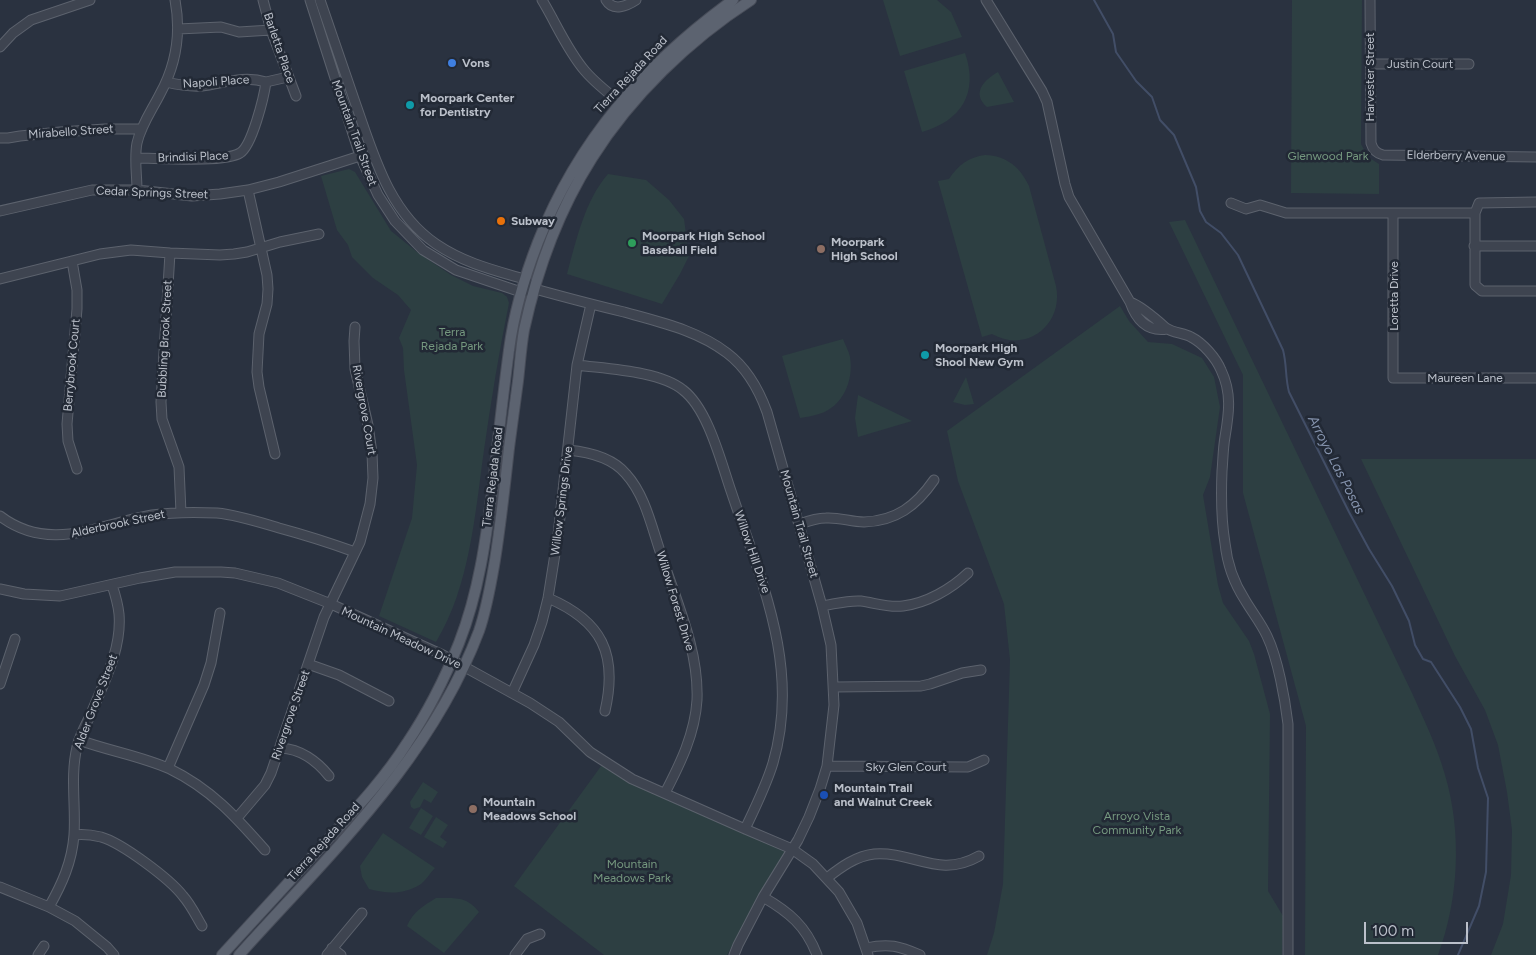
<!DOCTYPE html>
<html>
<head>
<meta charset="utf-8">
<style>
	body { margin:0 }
	#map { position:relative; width:1536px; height:955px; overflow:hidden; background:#2a3240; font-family:Figtree,sans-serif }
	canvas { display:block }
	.scale { position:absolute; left:1364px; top:922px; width:104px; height:22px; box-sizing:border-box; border:2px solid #bbc0ca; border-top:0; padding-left:6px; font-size:15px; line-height:18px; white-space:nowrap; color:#bbc0ca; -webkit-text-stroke:4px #222935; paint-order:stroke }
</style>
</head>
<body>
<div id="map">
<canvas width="1536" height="955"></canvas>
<div class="scale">100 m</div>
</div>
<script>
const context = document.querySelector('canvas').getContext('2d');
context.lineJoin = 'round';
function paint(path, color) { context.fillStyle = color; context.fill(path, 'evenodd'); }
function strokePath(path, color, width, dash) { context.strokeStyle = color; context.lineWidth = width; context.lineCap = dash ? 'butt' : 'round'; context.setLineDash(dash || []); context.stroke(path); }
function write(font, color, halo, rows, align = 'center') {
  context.font = font + ' Figtree,sans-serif'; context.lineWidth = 5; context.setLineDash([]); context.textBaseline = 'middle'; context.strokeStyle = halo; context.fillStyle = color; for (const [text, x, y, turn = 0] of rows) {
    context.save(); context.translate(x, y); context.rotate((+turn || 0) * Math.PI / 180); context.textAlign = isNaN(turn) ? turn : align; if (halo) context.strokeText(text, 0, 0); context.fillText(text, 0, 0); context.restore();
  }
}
paint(new Path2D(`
	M883 0H937L951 12 962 37 900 56Z
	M1292 0H1362L1361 144 1368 157 1379 164V194L1291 193Z
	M965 53C979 93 961 121 922 132L904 71Z
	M998 72 1014 102 987 107C971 93 984 80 998 72Z
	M985 155C1007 156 1020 167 1029 186L1056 286C1064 324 1027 354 992 334L982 337 938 181 949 179C958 165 969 157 985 155Z
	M349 169 355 172 391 231 417 252 451 275 473 286 502 293 507 297 509 303C499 352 491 401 484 450 475 514 470 586 436 642L379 616 412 518 417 465 404 370 403 348 399 338 411 310 398 295 373 278 352 257 348 245 337 230 321 176Z
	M608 174 646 180 669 200 684 219 689 256 680 274 662 304 567 274C576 241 585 200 608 174Z
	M1185 220 1412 693C1424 720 1437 746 1445 775 1462 832 1459 899 1438 955H1305L1306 726 1243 493V375L1169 222Z
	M1120 306 1129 321 1148 342 1172 344 1202 358 1214 377 1220 407 1210 477 1203 495 1218 585 1223 603 1249 641 1254 654 1270 714 1268 891 1283 916 1282 955H987L994 933 1003 884 1010 660 1004 604 958 481 947 431Z
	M843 339C845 345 849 351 850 357 854 380 843 407 819 414 813 416 806 417 800 418L782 356Z
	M966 377 974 404 965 405 953 402Z
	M858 395 912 421 858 437 855 418Z
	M1361 459H1536V955H1491L1503 924 1511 875 1512 830 1507 792 1498 745 1485 710 1455 656Z
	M604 762 788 847 727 955H604L514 886Z
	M423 782 438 792 431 803 424 799 420 807 414 809 411 807 410 802Z
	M421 808 433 816 421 835 409 828Z
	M436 817 448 825 440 837 447 842 443 848 424 837Z
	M383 833 435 868C430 873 426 880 421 884 403 895 388 894 369 889L362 877 360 866Z
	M436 898C455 898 467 896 479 912L444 953 407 926C413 912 423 906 436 898Z`), '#2d3f42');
strokePath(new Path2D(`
	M1094 0 1113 34 1116 52 1136 81 1152 97 1160 120 1174 135 1196 187 1200 211 1206 222 1221 233 1238 255 1283 350C1287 365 1285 377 1289 392L1349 512 1369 549 1392 586 1409 621 1415 645 1423 659 1431 662 1460 707 1471 729 1478 768 1488 798 1486 872 1479 906 1458 955`), '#424e67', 2);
const minor = new Path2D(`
	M263 0 271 30 296 96
	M310 0 360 156 378 195 395 221 423 250 456 270 521 292 535 289C564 297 594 305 624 312 659 322 697 330 727 353 747 368 759 390 767 412L822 606 831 645 834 705 827 766 820 789 809 817 798 840 763 897 738 945 734 955
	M320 0C332 35 344 70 356 105 374 156 389 212 436 244 464 263 493 270 524 279L529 284
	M542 0C556 23 567 50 585 71 597 85 612 96 626 107
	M606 0C613 12 627 6 636 0
	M986 0 1042 91 1047 102 1065 184 1069 197 1130 302C1136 319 1147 332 1167 329
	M1370 0 1371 143C1373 150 1376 153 1383 155L1536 157
	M178 29 221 27 239 32 271 30
	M0 47 13 33 31 20 90 0
	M1370 64H1469
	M166 82C179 85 189 87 202 86 224 83 244 75 266 82
	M266 82 288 77
	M0 138H8L20 136 60 132 105 129H142
	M137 158C157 158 224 163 240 153 252 146 264 97 266 82
	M137 190C137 175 134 158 137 143 141 125 152 110 160 94 176 65 181 32 175 0
	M248 190 267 275 268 289 267 304 259 334 257 372 259 387 275 454
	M1231 203 1246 209 1260 205 1286 213H1475L1479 203 1536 202
	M0 211 92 190H137L192 196 220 194 248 190 279 182 360 156
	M1475 213V285L1482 291H1536
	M1393 214V378H1536
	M1474 246H1536
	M170 253 161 402 162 419 179 467 181 513
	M72 261 77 290V309L67 424 68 441 77 469
	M0 279 100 254 131 250 170 253 220 255 234 254 247 252 280 242 319 234
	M1130 302C1141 306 1157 320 1166 328 1173 333 1184 333 1191 337 1203 343 1216 358 1221 370 1232 393 1229 413 1225 437 1223 448 1223 460 1222 471 1221 495 1221 519 1225 543 1227 563 1234 583 1245 600 1252 612 1261 623 1267 636 1278 659 1285 699 1288 724V955
	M577 365C607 369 660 371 683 390 708 409 721 462 731 491 761 581 801 667 773 763 766 786 755 808 745 829
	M568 450C589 452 612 457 626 474 646 496 652 529 662 557 677 603 699 651 697 700 695 734 680 764 665 793
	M0 516C50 554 99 524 152 515 173 512 196 512 217 513 238 515 259 522 279 528 305 535 330 543 355 552
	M800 524C808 521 817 518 826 518 839 517 851 522 864 522 896 521 916 506 934 480
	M0 589 24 594 60 596 140 578 175 572H221L235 573 278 583 331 604 443 655 530 703 559 722 590 752 632 779 745 829 792 849 813 864 839 892 857 923 868 955
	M548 598C602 621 618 654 605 711
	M822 606C835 604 848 600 861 601 875 603 889 608 903 606 927 603 951 589 968 573
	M308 664 339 675 389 701
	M0 684 15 639
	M835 687 921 686 930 684 962 673 981 670
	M512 693 534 645 542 622 548 598 558 535 577 365 591 304
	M79 740C109 751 141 756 170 769 211 789 236 817 265 850
	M281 748C300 749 317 761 329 776
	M827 766 968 767 984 760
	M168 768 204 685 211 663 220 613
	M237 818 265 785 271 773 324 617 360 542 370 504 373 478 372 453 368 425 355 369 354 341 355 327
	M74 835C83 834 92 835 101 837 122 843 170 879 183 896 191 905 196 916 202 926
	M827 878C841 867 856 856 874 854 913 851 939 879 979 856
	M0 887 49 907 75 921 107 947 114 955
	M763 897C789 912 806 926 817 955
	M49 907C62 884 72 862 74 835 76 806 70 776 77 747 79 737 85 726 90 716 103 684 122 650 119 614 118 604 115 594 112 585
	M332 948 341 955
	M866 948C889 943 899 946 920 955
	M38 955 44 946
	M327 955 362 913
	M515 955 527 939 540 934`);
const major = new Path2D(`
	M222 955C255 919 288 883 321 847 351 814 383 781 407 743 428 712 445 678 459 643 479 592 486 539 493 484 498 440 503 395 509 350 514 312 524 278 538 242 578 140 645 64 733 0
	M239 955C329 855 431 759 479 631 487 608 491 583 495 560 501 522 505 485 509 448 512 425 515 403 518 381 520 364 521 347 524 330 537 270 559 210 592 158 631 96 689 40 751 0`);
strokePath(minor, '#5c626d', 11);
strokePath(major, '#484d59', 12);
strokePath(minor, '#3e4450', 9);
strokePath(major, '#5c6370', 10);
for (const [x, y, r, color] of [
	[452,63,5,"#3f7fe0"],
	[410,105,5,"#0f9aa8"],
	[501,221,5,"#e8710a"],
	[632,243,5,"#2e9e5b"],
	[821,249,5,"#8d6e63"],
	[925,355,5,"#0f9aa8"],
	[824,795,5,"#1a4fb4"],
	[473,809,5,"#8d6e63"]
]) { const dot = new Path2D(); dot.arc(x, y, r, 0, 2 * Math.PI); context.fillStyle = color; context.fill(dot); strokePath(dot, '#222935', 2); }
write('12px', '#bbc0ca', '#222935', [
	["Barletta Place",279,48,71],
	["Justin Court",1420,64],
	["Tierra Rejada Road",631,75,-47],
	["Harvester Street",1370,77,-90],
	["Napoli Place",216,82,-4],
	["Mirabello Street",71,132,-4],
	["Mountain Trail Street",354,133,70],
	["Elderberry Avenue",1456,156,1],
	["Brindisi Place",193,157,-2],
	["Cedar Springs Street",152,193,2],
	["Loretta Drive",1394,296,-90],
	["Bubbling Brook Street",165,339,-87],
	["Berrybrook Court",72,365,-85],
	["Maureen Lane",1465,378],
	["Rivergrove Court",364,410,80],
	["Tierra Rejada Road",493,477,-83],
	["Willow Springs Drive",562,501,-83],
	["Alderbrook Street",118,524,-12],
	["Mountain Trail Street",799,524,74],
	["Willow Hill Drive",752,552,71],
	["Willow Forest Drive",675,601,73],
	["Mountain Meadow Drive",401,638,25],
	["Alder Grove Street",96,702,-69],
	["Rivergrove Street",291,715,-71],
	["Sky Glen Court",906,767],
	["Tierra Rejada Road",324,842,-48]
]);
write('bold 12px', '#bbc0ca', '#222935', [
	["Vons",462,63],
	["Moorpark Center",420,98],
	["for Dentistry",420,112],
	["Subway",511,221],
	["Moorpark High School",642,236],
	["Baseball Field",642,250],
	["Moorpark",831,242],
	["High School",831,256],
	["Moorpark High",935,348],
	["Shool New Gym",935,362],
	["Mountain Trail",834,788],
	["and Walnut Creek",834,802],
	["Mountain",483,802],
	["Meadows School",483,816]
], 'left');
write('12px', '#75987f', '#222935', [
	["Glenwood Park",1328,156],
	["Terra",452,332],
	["Rejada Park",452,346],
	["Arroyo Vista",1137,816],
	["Community Park",1137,830],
	["Mountain",632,864],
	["Meadows Park",632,878]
]);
write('italic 14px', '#8694ae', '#222935', [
	["Arroyo Las Posas",1336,465,63]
]);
</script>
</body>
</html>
